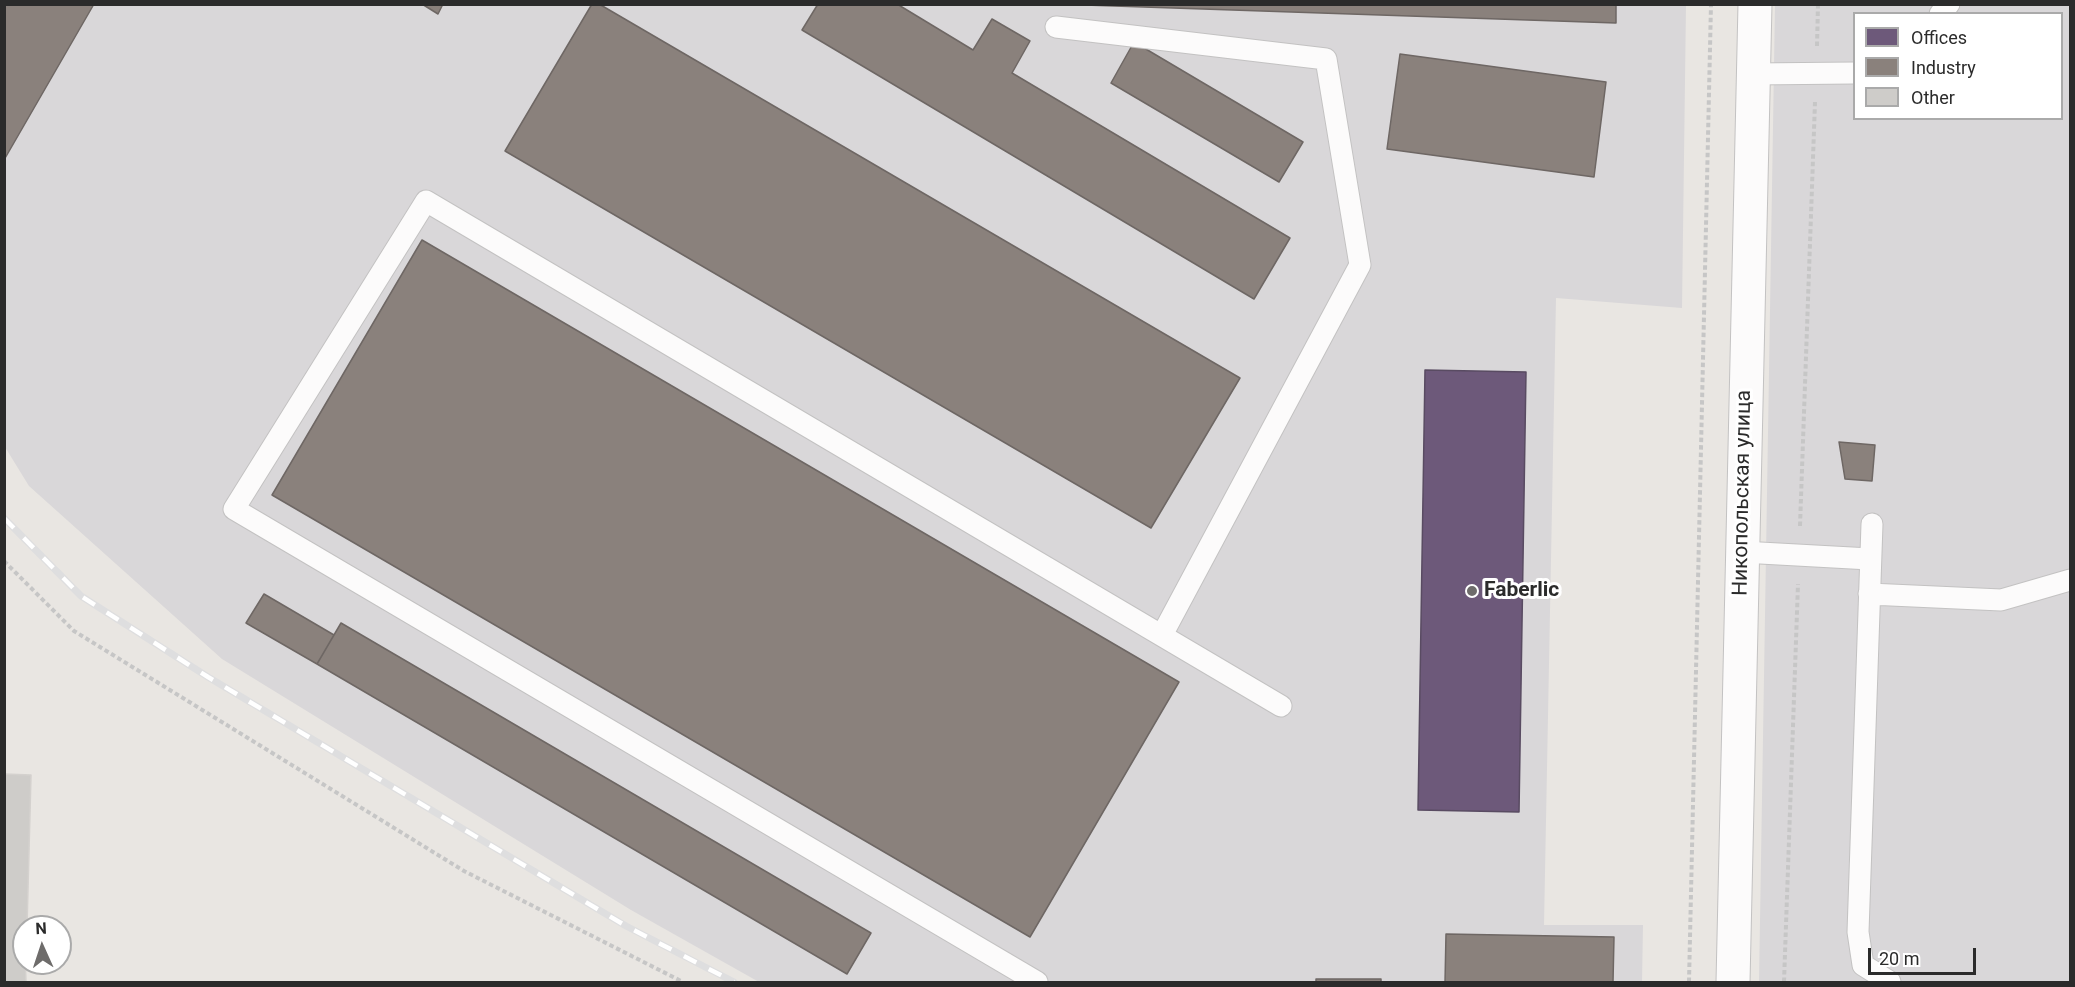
<!DOCTYPE html>
<html>
<head>
<meta charset="utf-8">
<style>
	body { margin:0 }
	#map { position:relative; width:2075px; height:987px; overflow:hidden; background:#e9e6e2; font-family:Roboto,sans-serif }
	canvas { display:block }
	.frame { position:absolute; inset:0; border:6px solid #2b2b2b; pointer-events:none }
	.legend { position:absolute; left:1853px; top:12px; width:210px; height:108px; box-sizing:border-box; background:#fff; border:2px solid #aaa; margin:0; padding:8px 10px; list-style:none; font-size:18px; color:#2b2b2b }
	.legend li { display:flex; align-items:center; gap:12px; height:30px }
	.legend b { width:30px; border:2px solid #aaa }
	.north { position:absolute; left:12px; top:915px; width:60px; height:60px; box-sizing:border-box; background:#fff; border:2px solid #aaa; border-radius:50%; rotate:357deg; font-size:16px; font-weight:700; line-height:24px; text-align:center; color:#2b2b2b }
	.north::after { content:''; display:block; margin:auto; width:21px; height:27px; background:#6e6c6b; clip-path:polygon(50% 0,100% 100%,50% 72%,0 100%) }
	.scale { position:absolute; left:1868px; top:948px; width:108px; height:27px; box-sizing:border-box; border:3px solid #2b2b2b; border-top:0; padding-left:8px; font-size:18px; line-height:21px; white-space:nowrap; color:#2b2b2b; -webkit-text-stroke:4px #fff; paint-order:stroke }
</style>
</head>
<body>
<div id="map">
<canvas width="2075" height="987"></canvas>
<div class="frame"></div>
<ul class="legend">
<li><b style="height:16px;background:#6d597a"></b>Offices</li>
<li><b style="height:16px;background:#8a817c"></b>Industry</li>
<li><b style="height:16px;background:#ceccc9"></b>Other</li>
</ul>
<div class="north">N</div>
<div class="scale">20 m</div>
</div>
<script>
const context = document.querySelector('canvas').getContext('2d');
context.lineJoin = 'round';
function paint(path, color) { context.fillStyle = color; context.fill(path, 'evenodd'); }
function strokePath(path, color, width, dash) { context.strokeStyle = color; context.lineWidth = width; context.lineCap = dash ? 'butt' : 'round'; context.setLineDash(dash || []); context.stroke(path); }
function write(font, color, halo, rows, align = 'center') {
  context.font = font + ' Roboto,sans-serif'; context.lineWidth = 6; context.setLineDash([]); context.textBaseline = 'middle'; context.strokeStyle = halo; context.fillStyle = color; for (const [text, x, y, turn = 0] of rows) {
    context.save(); context.translate(x, y); context.rotate((+turn || 0) * Math.PI / 180); context.textAlign = isNaN(turn) ? turn : align; if (halo) context.strokeText(text, 0, 0); context.fillText(text, 0, 0); context.restore();
  }
}
paint(new Path2D(`
	M5 5H1686L1682 308 1556 298 1544 925H1643L1642 982H759L631 910 222 659 29 486 5 447Z
	M1775 5H2070V982H1759ZM1854 14H2062V118H1854Z`), '#d9d7d9');
const offices = new Path2D(`
	M1425 370 1526 372 1519 812 1418 810Z`);
paint(offices, '#6d597a');
strokePath(offices, '#594b62', 1.5);
const industry = new Path2D(`
	M4 4H94L4 160Z
	M422 4H443L438 14Z
	M592 4H599L1240 378 1151 528 505 151Z
	M818 4H897L973 50 992 19 1030 41 1012 73 1290 238 1254 299 802 30Z
	M1055 4H1616V23Z
	M1134 42 1303 142 1279 182 1111 83Z
	M1400 54 1606 82 1594 177 1387 149Z
	M422 240 1179 682 1030 937 272 495Z
	M1839 442 1875 445 1872 481 1845 479Z
	M264 594 334 635 317 664 246 623Z
	M341 623 871 933 847 974 317 664Z
	M1446 934 1614 937 1613 982H1445Z
	M1316 979H1381V982H1316Z`);
paint(industry, '#8a817c');
strokePath(industry, '#6e6764', 1.5);
const building = new Path2D(`
	M4 774 31 775 27 927H24L26 982H4Z`);
paint(building, '#ceccc9');
strokePath(building, '#d4d1ce', 1.5);
const service = new Path2D(`
	M1940 14 1949 4
	M1056 27 1326 59 1360 265 1162 635
	M1753 74 1854 73
	M1872 524 1858 932 1863 965 1890 982
	M1742 552 1870 559
	M1869 594 2001 600 2070 580
	M1037 982 234 509 426 201 1281 706`);
const minor = new Path2D(`
	M1733 982 1755 4`);
strokePath(service, '#c3c2c2', 23);
strokePath(minor, '#c3c2c2', 35);
strokePath(new Path2D(`
	M1817 46 1818 4
	M1800 526 1815 102
	M4 561 74 631 464 871 683 982
	M1689 982 1711 4
	M1784 982 1798 584`), '#c6c6c6', 4, [4.5, 3]);
strokePath(service, '#fcfbfb', 21);
strokePath(minor, '#fcfbfb', 33);
const rail = new Path2D(`
	M4 518 81 596 208 677 626 926 734 982`);
strokePath(rail, '#dededf', 7);
strokePath(rail, '#fff', 4.5, [14]);
for (const [x, y, r, color] of [
	[1472,591,6,"#6e6c6b"]
]) { const dot = new Path2D(); dot.arc(x, y, r, 0, 2 * Math.PI); context.fillStyle = color; context.fill(dot); strokePath(dot, '#fff', 2); }
write('21px', '#2b2b2b', '#fff', [
	["Никопольская улица",1743,493,-89]
]);
write('bold 21px', '#2b2b2b', '#fff', [
	["Faberlic",1484,591]
], 'left');
</script>
</body>
</html>
